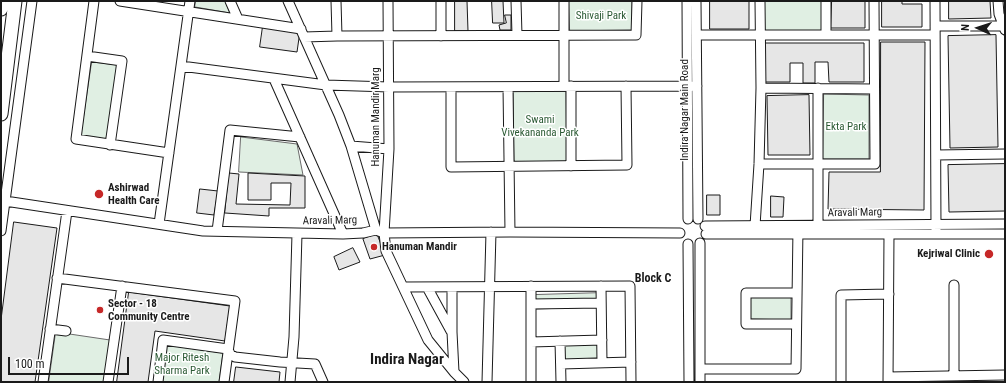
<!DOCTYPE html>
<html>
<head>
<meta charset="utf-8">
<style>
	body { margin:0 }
	#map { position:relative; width:1006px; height:383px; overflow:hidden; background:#fff; font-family:"Roboto Condensed",sans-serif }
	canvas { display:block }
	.frame { position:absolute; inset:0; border:2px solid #1a1a1a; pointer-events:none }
	.north { position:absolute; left:958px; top:8px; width:40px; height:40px; -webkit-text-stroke:3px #fff; paint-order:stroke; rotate:273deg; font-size:11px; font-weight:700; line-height:16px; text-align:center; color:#1a1a1a }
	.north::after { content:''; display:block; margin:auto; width:14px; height:18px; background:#1a1a1a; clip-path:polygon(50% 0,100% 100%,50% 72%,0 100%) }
	.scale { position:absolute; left:8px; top:357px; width:121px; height:18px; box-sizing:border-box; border:2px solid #1a1a1a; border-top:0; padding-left:5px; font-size:12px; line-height:14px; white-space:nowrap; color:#1a1a1a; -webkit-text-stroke:3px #fff; paint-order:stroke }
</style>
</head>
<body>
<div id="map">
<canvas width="1006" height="383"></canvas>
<div class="frame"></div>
<div class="north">N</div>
<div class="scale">100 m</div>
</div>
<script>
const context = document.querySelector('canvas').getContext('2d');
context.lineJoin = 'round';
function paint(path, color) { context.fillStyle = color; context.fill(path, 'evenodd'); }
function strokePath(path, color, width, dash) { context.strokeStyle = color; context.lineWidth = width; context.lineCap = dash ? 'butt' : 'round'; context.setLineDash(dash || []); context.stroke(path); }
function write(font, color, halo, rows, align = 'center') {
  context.font = font + ' "Roboto Condensed",sans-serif'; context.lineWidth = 3; context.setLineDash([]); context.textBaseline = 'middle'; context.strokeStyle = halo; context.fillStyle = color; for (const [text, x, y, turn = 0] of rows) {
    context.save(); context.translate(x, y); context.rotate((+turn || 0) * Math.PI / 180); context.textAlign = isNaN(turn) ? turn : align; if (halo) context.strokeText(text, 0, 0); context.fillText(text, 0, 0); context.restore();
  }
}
const green = new Path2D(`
	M196 1H225L230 13 195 7Z
	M569 1H632V30L570 31Z
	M764 1H822V31H764Z
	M92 62 118 65 107 140 81 136Z
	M566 91 567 162H514L513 92Z
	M824 94 869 95V159H823Z
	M241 137 297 144 303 175 239 172Z
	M601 293V307L535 309 534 295Z
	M751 297H791V320L751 319Z
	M56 332 110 340 104 382H49Z
	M601 343V363L564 364V344Z
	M167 345 223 353 219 382H162Z`);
paint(green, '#e0efe3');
strokePath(green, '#6a6a6a', 1);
const building = new Path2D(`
	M455 1H467L468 31H455Z
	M492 1H503L504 23H493Z
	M710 1H749V29H710Z
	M832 1H865V28H831Z
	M882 1H902V4H922V27H882Z
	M949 1H990L991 18 949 19Z
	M505 15H511V30H500L499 25 506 23Z
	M263 26 300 31 297 52 260 47Z
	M996 35 998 147 950 148 948 36Z
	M881 42H925L924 210 828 209 829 172H880Z
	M765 43H864V82H829L828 62H815V83H803V63H790V82H765Z
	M809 95 810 155H768L767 96Z
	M1005 164V211L949 212 948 165Z
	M229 173 239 174 236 204 290 205 291 183H271V200H248V173L305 176V208H269V216L225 213Z
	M200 189 218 191 214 215 197 213Z
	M707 195H720V215H707Z
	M771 196 784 197 783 217H771Z
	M14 222 57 228 35 382H1V320Z
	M377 234 385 255 370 259 363 239Z
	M353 248 360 262 339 270 334 257Z
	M129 292 230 306 225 341 155 331 148 382H117Z
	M236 367 280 372 279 382H234Z`);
paint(building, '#e6e6e6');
strokePath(building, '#1a1a1a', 1);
const minor = new Path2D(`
	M94 1 76 139 169 153
	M120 1 301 29
	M230 1 238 19
	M288 1 339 115 351 146 376 230
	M388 1 389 149 384 233 386 251 428 340 454 372 464 382
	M441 1V36
	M516 1 517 35
	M564 1V86
	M687 1 688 219
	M696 1 698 219
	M935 1 936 229
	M998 1 999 14 1005 30
	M935 26H1003
	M697 35H935
	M826 35V1
	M337 36 636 35 637 1
	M304 37 337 36 336 1
	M87 56 122 61 110 145
	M181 66 326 85 389 87 697 86
	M274 79 343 234
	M571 86V166
	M451 87V167L627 165 626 86
	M508 87 510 232
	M761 88 874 89
	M351 146 389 149
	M936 155 1005 154
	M759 164H875L874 1
	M5 201 203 231 343 234 363 233 376 230 384 233 510 232 680 233
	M159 224 190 1
	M705 226 1005 224
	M755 226 759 164 761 88 760 1
	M1 231 32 1
	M217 231 230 130 300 137
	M818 231V88
	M706 234H1005
	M700 243V382
	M688 244 689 382
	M57 278 235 301 224 382
	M954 285V376
	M531 286V382
	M601 286 602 363
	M403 287 630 286 631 382
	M427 287 451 331
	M452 287V332L454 372
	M531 304 601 303
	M796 324H746V293H797
	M50 329 66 331
	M560 341 561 382
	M531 342 602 340
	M561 364 631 362
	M700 369H796L798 228
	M888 377 1005 375
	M43 382 67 211
	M108 382 122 286
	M158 382 163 340 228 349 230 354 235 357 280 362 315 364 323 382
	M290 382 294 337 297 234
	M487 382 491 232
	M841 382V295L889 294
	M888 382 889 234`);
const highway = new Path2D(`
	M1 9 2 1
	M1 114 15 1`);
strokePath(minor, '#1a1a1a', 11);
strokePath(highway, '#1a1a1a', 15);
strokePath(minor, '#fff', 9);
strokePath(highway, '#fff', 13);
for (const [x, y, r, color] of [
	[99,194,5,"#c62828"],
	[374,247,4,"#c62828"],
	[989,254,5,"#c62828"],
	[100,310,4,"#c62828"]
]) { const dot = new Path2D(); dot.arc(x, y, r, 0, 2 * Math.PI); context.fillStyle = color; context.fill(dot); strokePath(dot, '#fff', 1.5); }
write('11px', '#2b5a34', '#fff', [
	["Shivaji Park",601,16],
	["Swami",540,120],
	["Vivekananda Park",540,133],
	["Ekta Park",846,127],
	["Major Ritesh",182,358],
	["Sharma Park",182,371]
]);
write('11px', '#1a1a1a', '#fff', [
	["Indira Nagar Main Road",685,110,-90],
	["Hanuman Mandir Marg",376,117,-90],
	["Aravali Marg",855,213,-1],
	["Aravali Marg",330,221,-1]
]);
write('bold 11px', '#1a1a1a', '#fff', [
	["Ashirwad",108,188],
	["Health Care",108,201],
	["Hanuman Mandir",382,247],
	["Kejriwal Clinic",980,254,"right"],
	["Sector - 18",108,304],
	["Community Centre",108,317]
], 'left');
write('bold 12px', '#1a1a1a', '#fff', [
	["Block C",653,279]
]);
write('bold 15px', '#1a1a1a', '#fff', [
	["Indira Nagar",407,360]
]);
</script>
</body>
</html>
